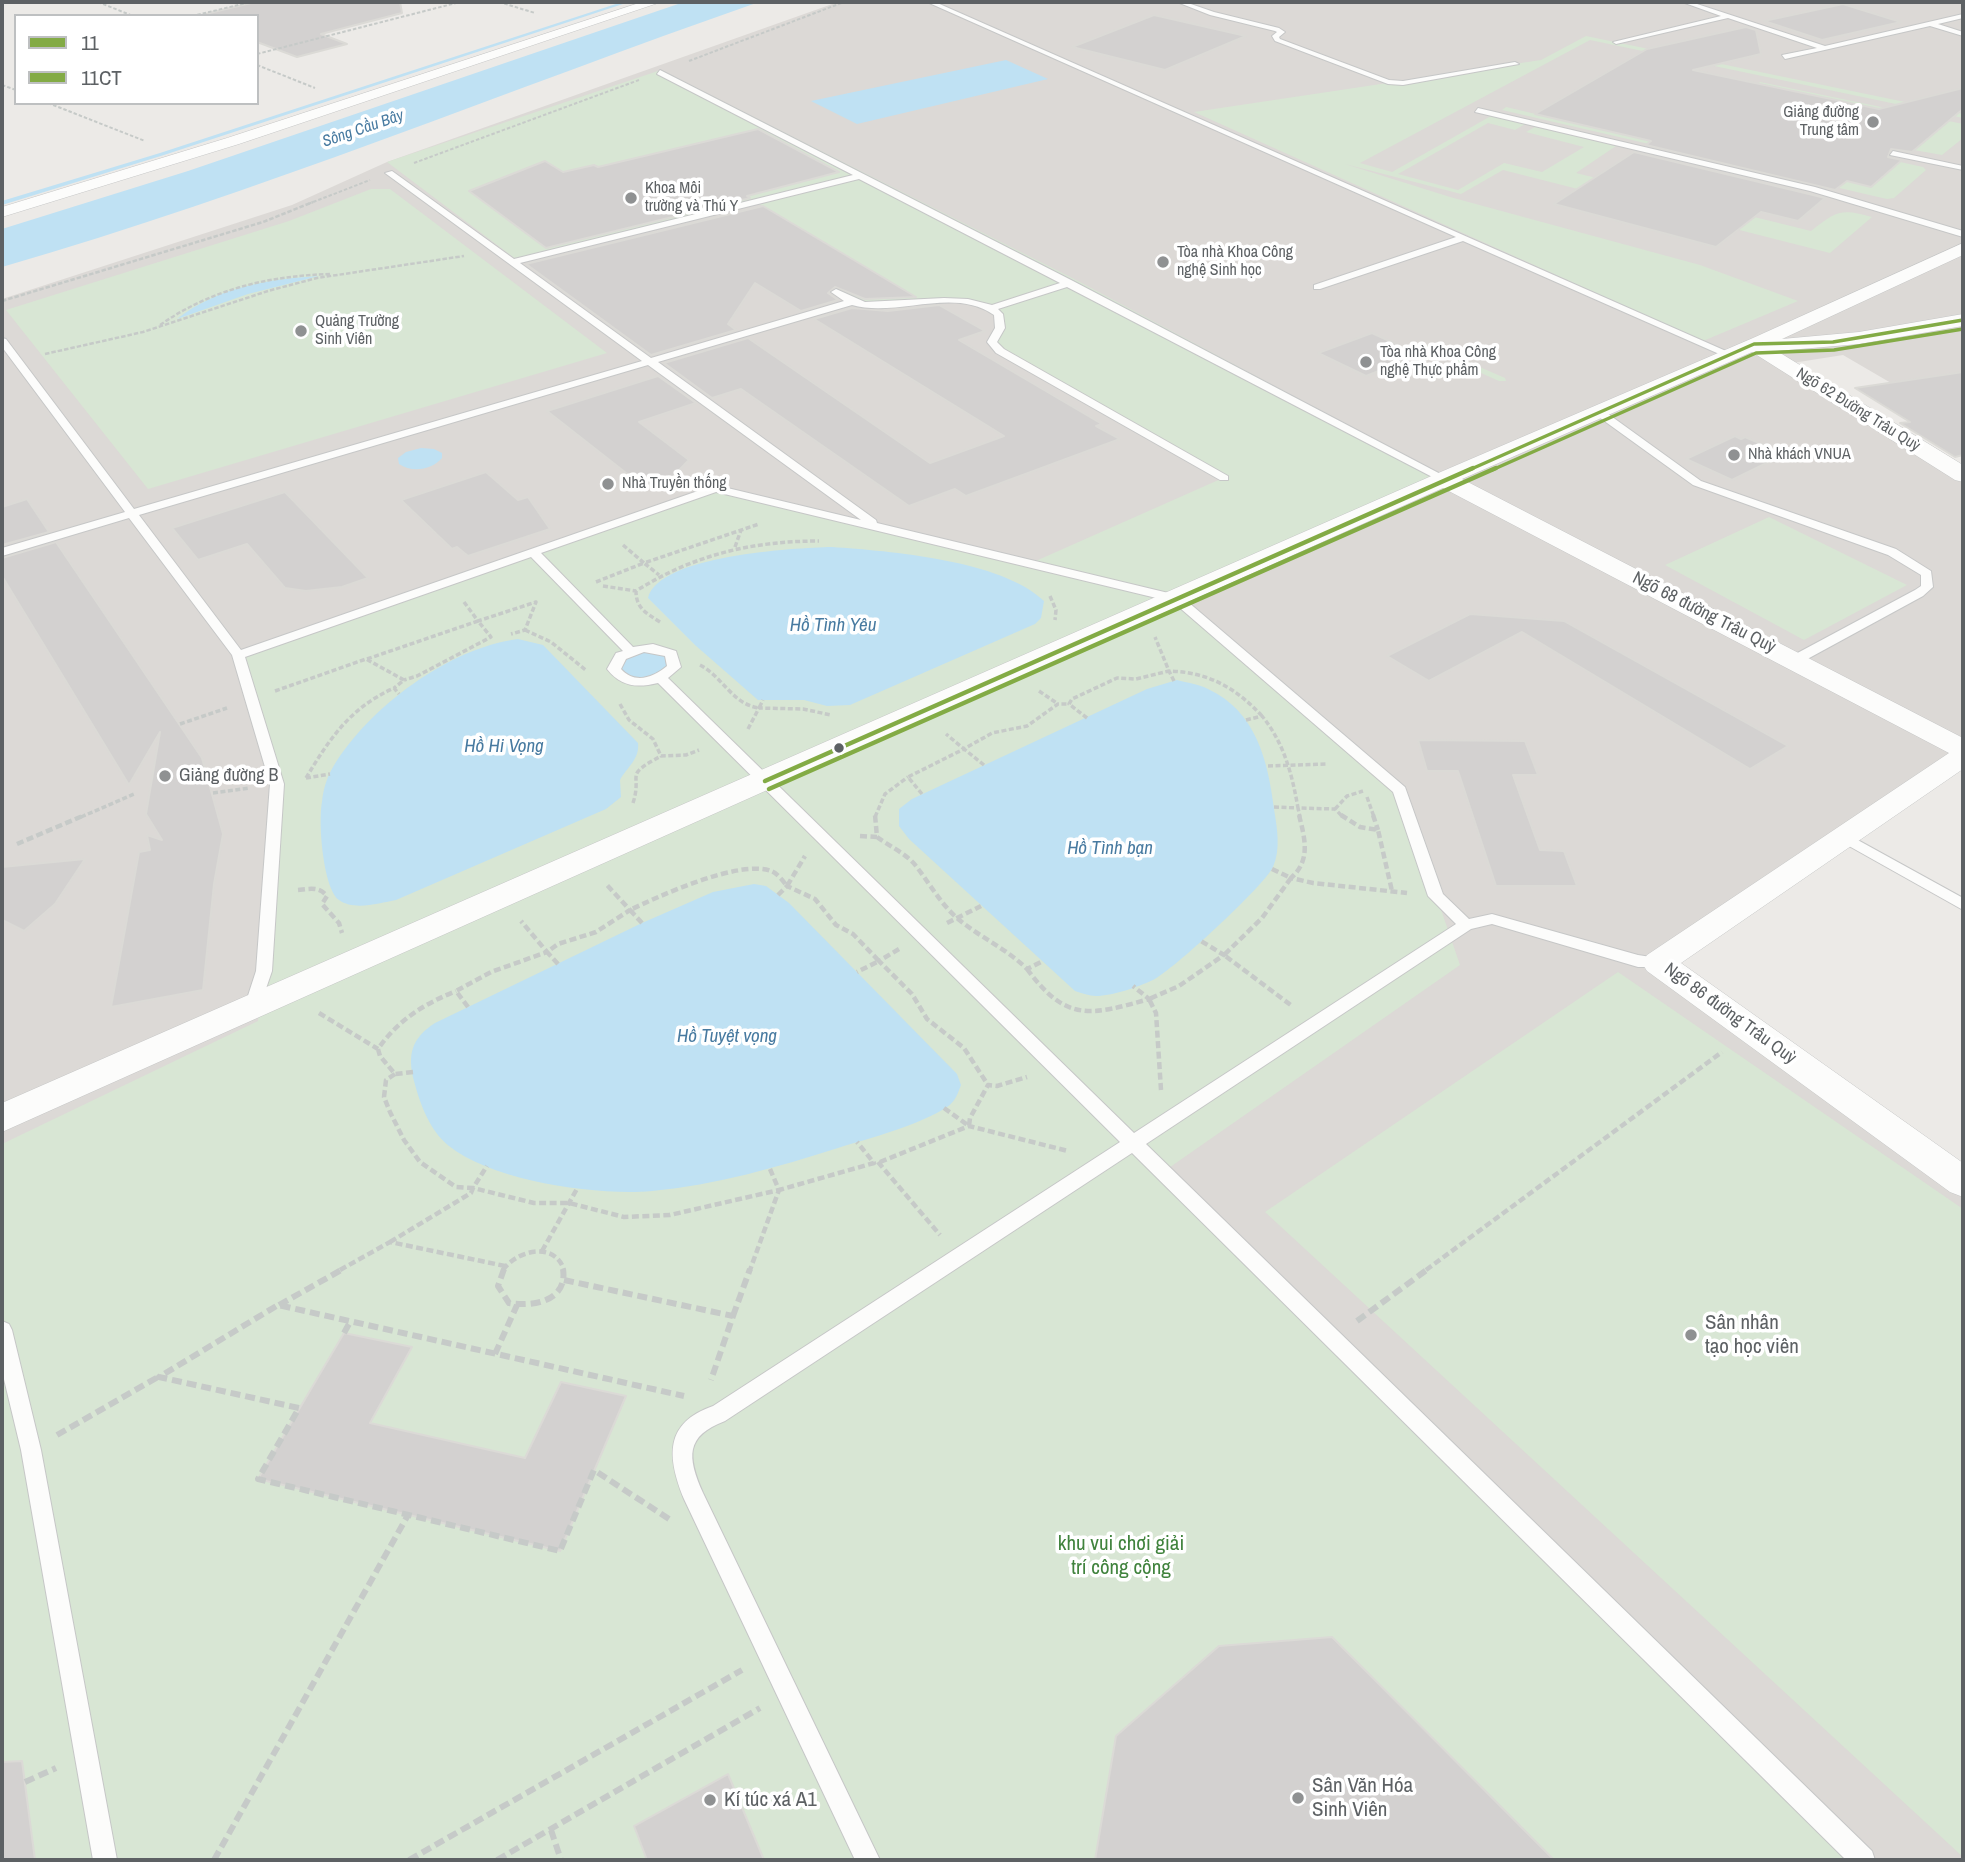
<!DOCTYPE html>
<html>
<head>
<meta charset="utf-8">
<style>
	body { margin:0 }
	#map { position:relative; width:1965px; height:1862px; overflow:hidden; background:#eceae7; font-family:"Archivo Narrow",sans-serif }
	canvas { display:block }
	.frame { position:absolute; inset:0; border:4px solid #5d6164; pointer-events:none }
	.legend { position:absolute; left:14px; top:14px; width:245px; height:91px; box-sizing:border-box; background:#fff; border:2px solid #bec0c1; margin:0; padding:9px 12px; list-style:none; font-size:21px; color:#5d6164 }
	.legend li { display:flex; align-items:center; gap:14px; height:35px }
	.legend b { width:35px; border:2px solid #bec0c1 }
</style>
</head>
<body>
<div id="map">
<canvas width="1965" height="1862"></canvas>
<div class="frame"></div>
<ul class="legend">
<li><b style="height:9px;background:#83ab45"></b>11</li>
<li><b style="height:9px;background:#83ab45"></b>11CT</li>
</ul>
</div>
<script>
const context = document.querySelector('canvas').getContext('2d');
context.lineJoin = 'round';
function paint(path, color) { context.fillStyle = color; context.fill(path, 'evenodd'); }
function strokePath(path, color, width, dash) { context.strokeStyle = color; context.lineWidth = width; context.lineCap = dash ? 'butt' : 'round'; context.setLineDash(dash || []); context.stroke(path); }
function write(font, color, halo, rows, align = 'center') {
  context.font = font + ' "Archivo Narrow",sans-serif'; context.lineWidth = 7; context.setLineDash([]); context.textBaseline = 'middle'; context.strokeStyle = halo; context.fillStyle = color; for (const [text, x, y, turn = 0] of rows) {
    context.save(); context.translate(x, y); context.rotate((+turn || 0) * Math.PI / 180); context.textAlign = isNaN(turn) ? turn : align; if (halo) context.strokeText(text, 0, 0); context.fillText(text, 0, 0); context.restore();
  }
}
paint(new Path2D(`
	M838 2H1963V425L1843 355 1786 364 1963 475V758L1643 967 1963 1188V1860H2V299L292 205 387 162Z`), '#dcd9d6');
paint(new Path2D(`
	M1586 36 1963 114V118L1590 40 1360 163 1392 172 1491 116 1525 124 1515 130 1488 123 1398 174 1458 190 1504 163 1542 172 1584 147 1526 132 1535 127 1616 146 1576 173 1811 231C1836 211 1841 208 1872 217L1830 253 1503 170 1461 194 1345 164 1450 197 1700 265 1798 301 1703 341 1194 112 1541 60Z
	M661 70 1076 280 1445 477 1179 599 1400 790 1460 965 1163 1172 1863 1860H2V1144L258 1021 277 784 238 655 715 488 1029 564 1223 478 992 342 1000 327 991 307 944 300 863 305 836 292 882 277 759 204 521 263 387 162Z
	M1760 82 1963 124V138L1942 155 1914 150 1940 128 1757 84Z
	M1506 107 1816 180 1822 175 1871 186 1900 162 1923 167 1926 170 1894 198 1887 199 1502 110Z
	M371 189H390L607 353 148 489 6 310 289 221Z
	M1429 345 1505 378 1506 381H1499L1427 349 1425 347Z
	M1769 517 1907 585 1804 640 1665 565Z
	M1618 972 1963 1209V1857L1265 1212Z`), '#d8e6d4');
paint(new Path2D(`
	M684 2H759C507 90 259 193 2 267V229L188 171Z
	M1006 60 1048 79 857 124 811 101Z
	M319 276 248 294 177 319C218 287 268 279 319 276Z
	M421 448 434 449 442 453V458C432 470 412 473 399 464L398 458 406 452Z
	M832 547C889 551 1002 560 1044 601L1041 618 1035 624 850 705 827 706 804 700H758L695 645 648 598C659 555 794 548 832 547Z
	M518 639 543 645 638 743C640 759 627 767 620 780L621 797 606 809 396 900C380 903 354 911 339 900 323 888 318 822 322 802 323 790 327 777 333 767 369 707 449 648 518 639Z
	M642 651C655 652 667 651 670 665 652 682 640 683 619 672L623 659Z
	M1177 680C1187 683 1199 684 1208 689 1256 711 1268 761 1274 809 1277 828 1281 849 1273 867 1264 886 1172 971 1153 980 1138 987 1112 996 1096 996 1089 996 1082 993 1075 991L909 839 899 826V809L912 799 1147 689Z
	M754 884 766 886 789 903 957 1074 961 1085C958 1093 955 1102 947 1107 920 1125 870 1138 838 1148 778 1167 716 1185 652 1191 597 1196 492 1181 449 1146 430 1131 420 1104 414 1081 407 1054 412 1038 435 1023L642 923 713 892Z`), '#bfe1f3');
paint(new Path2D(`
	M622 2H629L164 155 2 205V201L160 153Z`), '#bfe1f3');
const building = new Path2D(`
	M255 2H400L402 13 321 34 347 44 297 57 257 42V16H197Z
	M1843 4 1901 22 1822 40 1764 21Z
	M1154 15 1246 36 1165 70 1072 47Z
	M1746 27 1756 30 1761 54 1693 70 1879 109 1963 88V109L1912 152 1891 149 1888 157 1902 160 1871 187 1847 181 1835 190 1646 145 1651 141 1535 114 1647 49Z
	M758 129 839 172 747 196 750 198 546 248 469 191 545 161 563 172 594 165 598 167Z
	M1634 152 1809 194 1825 198 1798 221 1761 212 1716 247 1554 204Z
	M763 206 916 297 865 299 835 287 828 293 838 300 801 311 755 283 728 324 736 330 651 355 526 264Z
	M939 305 985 331 959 340 1102 424 1096 426 1120 439 966 496 955 489 909 506 741 389 712 398 664 363 748 338 930 463 1004 436 814 319 852 308 888 311Z
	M1372 333 1420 355 1366 376 1318 353Z
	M1963 372V455L1955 457 1900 423 1910 422 1855 388Z
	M658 376 696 403 639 422 689 460 672 477 644 487 547 411Z
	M1735 436 1741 439 1745 437 1785 454 1732 480 1686 459Z
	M486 472 518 500 528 497 550 529 468 556 457 547 452 549 401 500Z
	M285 492 368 578 342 587 306 591 285 588 247 544 198 560 172 528Z
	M27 499 49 532 2 545V507Z
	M56 542 202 758 223 834 214 884 203 990 111 1007 139 852 150 850 147 835 162 840 146 814 160 732 129 785 2 576V558Z
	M1470 614 1564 621 1788 746 1750 769 1522 632 1429 681 1387 656Z
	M1418 740 1525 741 1538 775H1513L1540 850 1564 851 1577 886H1496L1458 771H1427Z
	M85 859 55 904 24 931 2 920V867Z
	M344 1333 412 1347 370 1423 525 1458 561 1382 626 1396 560 1551 258 1479Z
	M1332 1637 1554 1860H1095L1116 1736 1219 1646Z
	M22 1761 35 1860H2V1762Z
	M728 1774 764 1860H647L634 1826Z`);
paint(building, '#d3d1d0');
strokePath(building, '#dbdad6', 2);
const service = new Path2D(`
	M927 2H935L1735 355 1726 357 1463 241 1320 289H1314V285L1456 237Z
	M1177 2H1185L1214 12 1279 28 1285 32 1279 37 1280 39 1389 80 1403 81 1515 62 1519 64 1403 85 1388 84 1275 41 1272 36 1277 32 1275 31 1210 15Z
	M1682 2H1691L1825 46 1963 14V18L1938 24 1963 32V36L1930 26 1785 59 1782 55 1817 48 1728 18 1616 44 1613 42 1721 16Z
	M660 70 1073 281 1450 479 1440 481 1067 287 998 309 1003 314 1005 328 997 342 1004 349 1228 476V480H1220L996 353 987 342 995 328 994 315C953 286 897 318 852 305L658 362 876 520 877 523 1181 596 1405 787 1443 894 1469 919 1492 914 1638 955 1664 959 1666 963 1664 967H1638L1492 924 1471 929 1146 1144 1872 1851 1875 1860H1846L1132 1153 725 1421C685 1436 687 1457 703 1493L880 1860H855L684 1499C667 1457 664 1423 713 1406L1120 1142 658 683C637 688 621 687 607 669L616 653 623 651 531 557 245 657 284 784 272 971 258 1012H246L244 1008 256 971 270 784 232 655 129 518 2 556V548L125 512 2 347V338L6 339 134 509 642 361 385 173 392 171 514 259 853 175 657 74ZM859 179 1060 283 992 305 968 299 944 298 865 302 836 289 831 292 844 301 651 358 520 263ZM648 365 861 520 715 485 241 650 139 515ZM716 492 1173 602 1393 792 1428 896 1456 924 1134 1133 668 678 681 667 676 651 653 644 633 647 541 553ZM644 652 665 656 667 666C653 678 634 684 621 669L626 659Z
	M1478 108 1815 187 1963 231V237L1810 191 1475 112Z
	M1893 151 1963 166V170L1890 155Z
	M1596 411H1604L1701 481 1896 549 1931 571 1933 587 1923 596 1800 663H1790V657L1915 590 1921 586V575L1888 555 1693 485 1596 415Z
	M1845 833 1963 898V910L1840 841 1838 838 1840 835Z
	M2 1321 9 1324 12 1330 41 1450 117 1860H93L21 1450 2 1371Z`);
const minor = new Path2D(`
	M642 2H661L239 144 2 217V207L227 138Z
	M1963 243V255L1782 339 1859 332 1963 314V326L1859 344 1777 351 1963 465V482L1955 480 1752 352 1462 479 1963 738V769L1681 963 1963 1163V1197L1950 1192 1647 971 1642 963 1647 955 1949 753 1443 488 2 1132V1103L1436 474 1753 338Z`);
strokePath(service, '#c6c7c7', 2);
strokePath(minor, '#c6c7c7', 1);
strokePath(new Path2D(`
	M98 2 133 16
	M499 2 535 13
	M192 16 251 2
	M257 54 460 2
	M689 61 844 2
	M257 65 315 88
	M2 85 16 90
	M48 103 145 141
	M414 163 639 80
	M308 204 370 180`), '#c6cac8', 2, [3.5, 2]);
strokePath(new Path2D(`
	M2 301 263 222 313 202
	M160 325C212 289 268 276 330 274
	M45 354 143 332 268 291 317 278 464 256`), '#c6cac8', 2.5, [4.5, 2]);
strokePath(new Path2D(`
	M623 545 644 563 759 524
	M735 547 741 530
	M596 582 644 563 659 575
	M603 586 636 591
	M1050 596 1056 610 1055 620
	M464 602 478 621 536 602 525 630 511 634
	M660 622C646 613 636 608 636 591 693 555 752 541 819 541
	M525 630 551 642 587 671
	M367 659 478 621 491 637 417 676 404 680
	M700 665C723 677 732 704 759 708L763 700
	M1174 681 1169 671C1208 672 1236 688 1262 716
	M275 691 366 659 404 680 394 688
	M1039 691 1058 704
	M620 704 629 720 653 739 661 756 686 755 699 750
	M1087 718 1069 704 1072 699 1117 678 1136 679 1169 671 1155 637
	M1246 720 1262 716C1284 743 1292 774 1298 808L1335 809 1343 817
	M180 724 227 708
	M748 729 759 708 803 709 831 715
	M984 765 964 749 992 733 1027 726 1058 704H1069
	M1268 766 1328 764
	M306 778C330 738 350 708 394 688L399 694
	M306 778 330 774
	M213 793 250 788
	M922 794 908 777 964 749 946 734
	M1367 797 1374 817
	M633 803C643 772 622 777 661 756
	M1274 807 1298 808 1300 817
	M1335 809 1347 796 1363 791
	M81 817 134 794
	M875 817 885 794 908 777`), '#c6cac8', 3.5, [5, 2.5]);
strokePath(new Path2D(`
	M1299 815C1305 839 1311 860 1291 878L1313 883 1407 893
	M1341 815 1360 827 1378 830 1392 891
	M1373 815 1378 830
	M860 836 877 837 875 815
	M877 837C889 846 907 854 916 866 930 884 940 903 957 918 979 937 1006 948 1027 969L1041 962
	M17 844 85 815
	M1272 869 1291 878 1262 918 1224 955 1292 1006
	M298 890C309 889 319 886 327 896L322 904 339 923 342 933
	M778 895 787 886 815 899 836 925 853 934 879 961 857 972
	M642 923 630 910C659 896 740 859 771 871 777 873 783 881 787 886L805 856
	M947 923 981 906
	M899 949 879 961 912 994 927 1019 964 1048 988 1085
	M558 964 547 952 558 944 596 932 630 910 606 884
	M1027 969C1066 1022 1090 1016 1149 999L1133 986
	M468 1007 456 991 491 972 547 952 521 921
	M319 1013 378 1049
	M413 1072 395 1074 380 1056 378 1049C398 1020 424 1004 456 991
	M395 1074 386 1080 384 1097 390 1112 404 1140 420 1162 456 1187 473 1188 487 1166
	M1161 1090 1156 1013 1149 999 1179 986 1224 955 1201 941
	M944 1108 969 1126 970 1118 988 1085 997 1086 1027 1077
	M878 1162 940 1235
	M880 1162 969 1126 1068 1151
	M770 1169 779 1190 874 1163 857 1142
	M390 1242 471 1193 473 1188 534 1203H569L624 1217 670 1215 779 1190 750 1270
	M542 1251 578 1187
	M340 1270 390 1242 505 1266
	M503 1270C517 1250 555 1241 564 1270
	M1426 1270 1722 1052`), '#c6cac8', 4.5, [7, 3.5]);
strokePath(new Path2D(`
	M504 1269 498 1286 509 1303C533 1307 568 1301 563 1269
	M564 1280 733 1316 711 1380
	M279 1305 343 1269
	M733 1316 750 1269
	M1357 1321 1428 1269
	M344 1333 350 1322
	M495 1354 517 1305
	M57 1435 158 1377
	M669 1519 594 1470 560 1551 258 1479 299 1408 159 1377 278 1305 684 1396
	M25 1782 56 1768
	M551 1830 561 1860
	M214 1860 408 1515
	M409 1860 742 1670
	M497 1860 760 1708`), '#c6cac8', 6, [10, 5]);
paint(service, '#fcfcfb');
paint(minor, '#fcfcfb');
strokePath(new Path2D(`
	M1469 470 1754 344 1833 342 1963 320`), '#83ab45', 3.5);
strokePath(new Path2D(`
	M765 781 1473 468`), '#83ab45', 4.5);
strokePath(new Path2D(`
	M1492 470 1756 353 1834 350 1963 329`), '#83ab45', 3.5);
strokePath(new Path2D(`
	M769 789 1496 468`), '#83ab45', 4.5);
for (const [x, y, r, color] of [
	[1873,122,7,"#8f9192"],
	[631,198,7,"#8f9192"],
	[1163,262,7,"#8f9192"],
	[301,331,7,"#8f9192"],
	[1366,362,7,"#8f9192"],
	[1734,455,7,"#8f9192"],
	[608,484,7,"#8f9192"],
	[839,748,6,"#5d6164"],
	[165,776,7,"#8f9192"],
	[1691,1335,7,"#8f9192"],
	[1298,1798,7,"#8f9192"],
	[710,1800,7,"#8f9192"]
]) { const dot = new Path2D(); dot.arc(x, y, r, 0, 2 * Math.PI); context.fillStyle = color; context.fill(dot); strokePath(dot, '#fff', 2.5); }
write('16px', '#5d6164', '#fff', [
	["Giảng đường",1859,113,"right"],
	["Trung tâm",1859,131,"right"],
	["Khoa Môi",645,189],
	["trường và Thú Y",645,207],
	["Tòa nhà Khoa Công",1177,253],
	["nghệ Sinh học",1177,271],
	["Quảng Trường",315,322],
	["Sinh Viên",315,340],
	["Tòa nhà Khoa Công",1380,353],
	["nghệ Thực phẩm",1380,371],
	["Nhà khách VNUA",1748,455],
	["Nhà Truyền thống",622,484]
], 'left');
write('italic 16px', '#477aa0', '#fff', [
	["Sông Cầu Bây",363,129,-19]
]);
write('16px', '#5d6164', '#fff', [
	["Ngõ 62 Đường Trâu Quỳ",1858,410,32]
]);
write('18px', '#5d6164', '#fff', [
	["Ngõ 68 đường Trâu Quỳ",1704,613,27],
	["Ngõ 86 đường Trâu Quỳ",1730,1014,36]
]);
write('18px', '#5d6164', '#fff', [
	["Giảng đường B",179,776]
], 'left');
write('italic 19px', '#477aa0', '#fff', [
	["Hồ Tình Yêu",833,626],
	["Hồ Hi Vọng",504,747],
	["Hồ Tình bạn",1110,849],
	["Hồ Tuyệt vọng",727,1037]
]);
write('21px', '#5d6164', '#fff', [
	["Sân nhân",1705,1323],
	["tạo học viên",1705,1347],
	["Sân Văn Hóa",1312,1786],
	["Sinh Viên",1312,1810],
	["Kí túc xá A1",724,1800]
], 'left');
write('21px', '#40833d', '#fff', [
	["khu vui chơi giải",1121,1544],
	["trí công cộng",1121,1568]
]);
</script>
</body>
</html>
